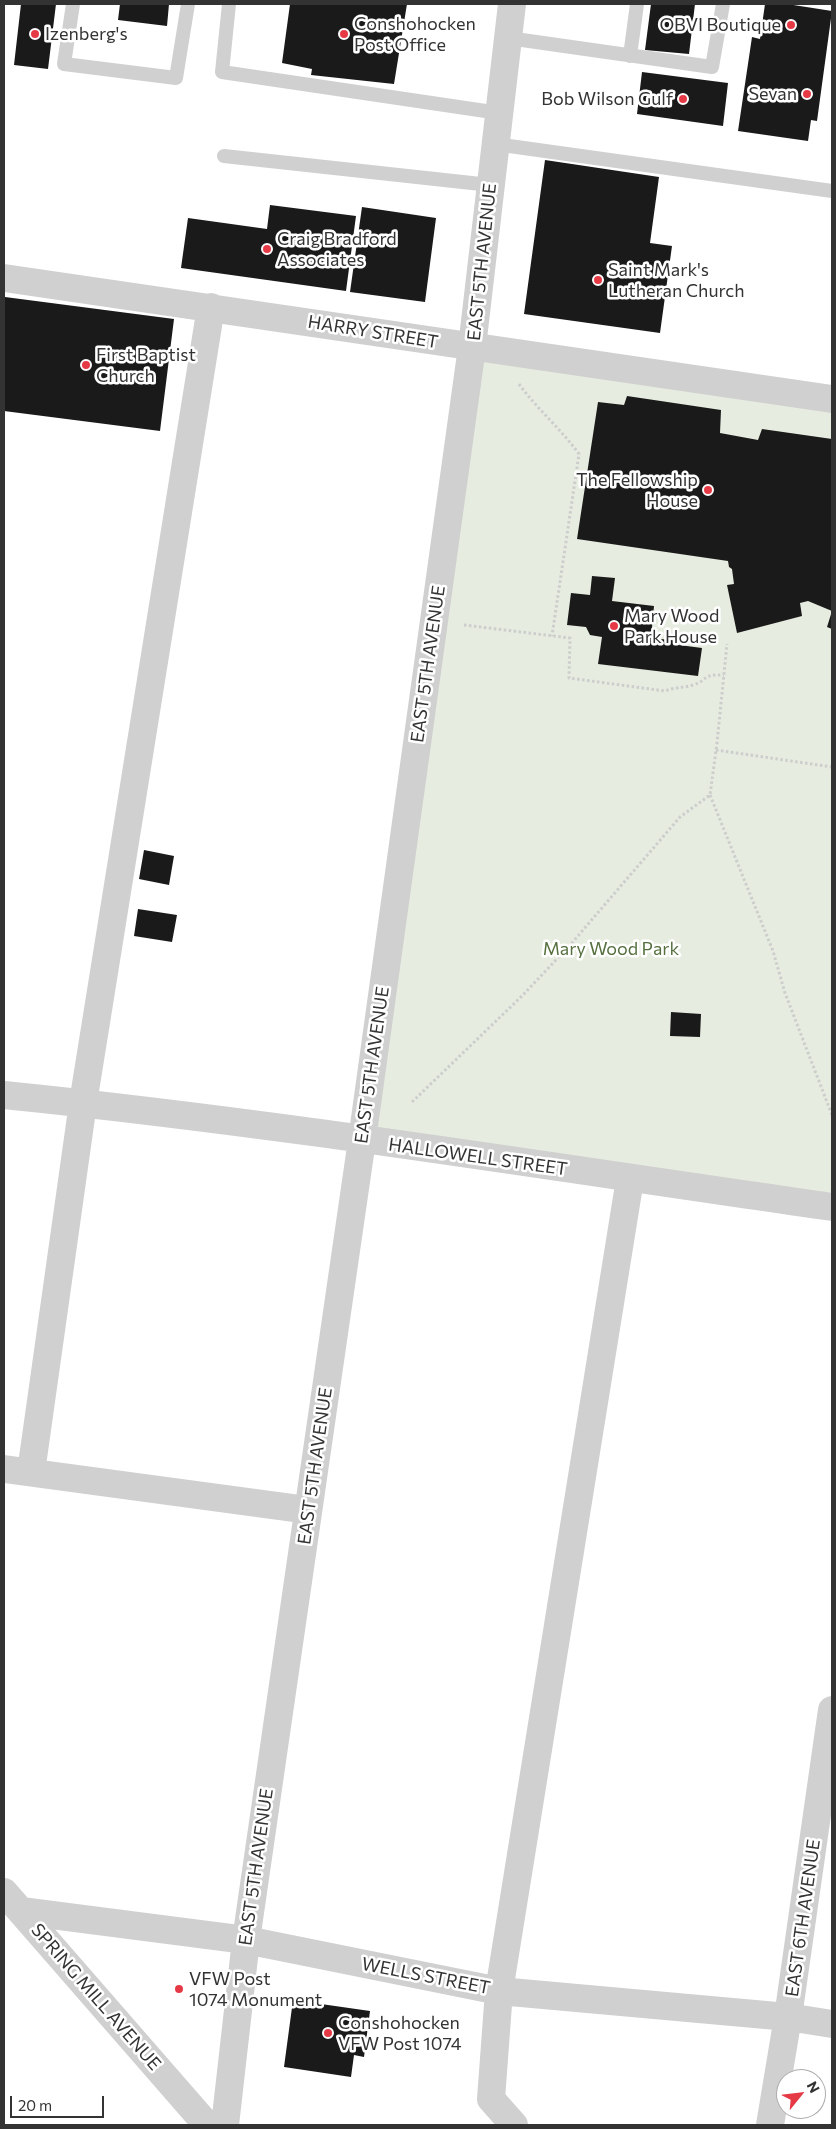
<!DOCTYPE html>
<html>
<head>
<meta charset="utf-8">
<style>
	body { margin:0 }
	#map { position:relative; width:836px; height:2129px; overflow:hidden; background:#fff; font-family:Commissioner,sans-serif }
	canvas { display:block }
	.frame { position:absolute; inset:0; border:5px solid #333; pointer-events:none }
	.north { position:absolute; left:776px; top:2069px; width:50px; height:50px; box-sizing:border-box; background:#fff; border:1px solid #adadad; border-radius:50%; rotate:61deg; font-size:14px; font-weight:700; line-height:20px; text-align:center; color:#333 }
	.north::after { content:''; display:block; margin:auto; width:18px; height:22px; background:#e63946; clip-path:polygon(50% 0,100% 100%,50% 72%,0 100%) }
	.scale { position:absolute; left:10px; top:2096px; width:94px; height:22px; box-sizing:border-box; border:2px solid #333; border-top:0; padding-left:6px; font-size:15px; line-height:18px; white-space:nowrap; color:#333; -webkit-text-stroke:4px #fff; paint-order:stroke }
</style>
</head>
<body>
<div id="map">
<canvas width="836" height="2129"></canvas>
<div class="frame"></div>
<div class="north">N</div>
<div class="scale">20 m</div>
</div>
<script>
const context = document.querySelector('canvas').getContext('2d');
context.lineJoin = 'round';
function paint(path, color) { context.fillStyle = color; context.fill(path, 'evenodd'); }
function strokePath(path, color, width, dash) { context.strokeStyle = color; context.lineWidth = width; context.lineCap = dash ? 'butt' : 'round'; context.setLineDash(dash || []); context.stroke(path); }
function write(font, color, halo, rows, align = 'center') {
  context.font = font + ' Commissioner,sans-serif'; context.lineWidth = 5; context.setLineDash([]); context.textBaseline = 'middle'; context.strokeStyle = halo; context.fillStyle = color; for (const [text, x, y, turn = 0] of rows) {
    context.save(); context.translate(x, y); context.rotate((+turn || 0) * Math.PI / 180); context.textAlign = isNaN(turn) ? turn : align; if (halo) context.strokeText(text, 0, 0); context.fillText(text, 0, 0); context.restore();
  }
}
paint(new Path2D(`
	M472 347 832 399V1207L362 1140Z`), '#e6ecdf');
paint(new Path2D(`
	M21 4H56L48 69 14 65Z
	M120 4H169L167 26 118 20Z
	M290 4H407L394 84 311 75 312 69 282 63Z
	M651 4H695L689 54 645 50Z
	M765 4H787L832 11 817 121 811 120 808 141 738 131 752 37 760 39Z
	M642 72 728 83 723 126 637 114Z
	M545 160 659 177 650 243 672 246 660 333 524 314Z
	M270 205 356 216 346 291 181 268 188 218 267 229Z
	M362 207 436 218 425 302 350 292Z
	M5 297 174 319 160 431 4 411Z
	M627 396 721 410 720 433 758 440 762 429 832 439V629L827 627 832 611 808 601 800 603 802 616 737 633 727 585 734 584 732 569 729 567 728 561 577 539 598 402 624 405Z
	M592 576 615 578 612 601 654 606 651 638 680 641 679 645 702 648 698 676 598 664 602 637 590 635 586 627 567 625 571 593 590 595Z
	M144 850 174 856 169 885 139 879Z
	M138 909 177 915 172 942 134 936Z
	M671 1012 701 1014 700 1037 670 1036Z
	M293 2000 370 2011 364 2057 354 2055 351 2077 284 2067Z`), '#1a1a1a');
strokePath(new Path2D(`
	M519 384C537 409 561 429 579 454L552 636
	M464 625 570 638 569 678 665 691C675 687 683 688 693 685 709 680 701 674 724 675
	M716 750 832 767
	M710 795 773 951 785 993 832 1115
	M412 1102 522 996 571 944 680 817 710 795 717 743 727 644`), '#cdcdcd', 3, [2.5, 2.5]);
strokePath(new Path2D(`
	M73 4 64 64 176 78 188 4
	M229 4 222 72 499 113
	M508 38 712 67 723 4
	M630 56 637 4
	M495 144 832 191
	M224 156 490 185`), '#d0d0d0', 14);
strokePath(new Path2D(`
	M4 278 832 399
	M4 1095C281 1123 557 1168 832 1207
	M4 1469 308 1510
	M31 1472 83 1103 211 307
	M4 1892 207 2125
	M21 1911 246 1940 499 1991 788 2017 832 2024
	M225 2125 246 1940 362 1140 472 347 512 4
	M514 2125 491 2099 499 1991 630 1179
	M770 2125 788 2017 832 1710`), '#d0d0d0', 28);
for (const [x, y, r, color] of [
	[791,25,5,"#e63946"],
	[35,34,5,"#e63946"],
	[344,34,5,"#e63946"],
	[807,94,5,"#e63946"],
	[683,99,5,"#e63946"],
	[267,249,5,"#e63946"],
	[598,280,5,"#e63946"],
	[86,365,5,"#e63946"],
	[708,490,5,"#e63946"],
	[614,626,5,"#e63946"],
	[179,1989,5,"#e63946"],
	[328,2033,5,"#e63946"]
]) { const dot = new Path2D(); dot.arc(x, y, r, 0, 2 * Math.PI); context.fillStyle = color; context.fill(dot); strokePath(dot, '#fff', 2); }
write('18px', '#333', '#fff', [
	["Conshohocken",354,24],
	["Post Office",354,45],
	["OBVI Boutique",781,25,"right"],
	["Izenberg's",45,34],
	["Sevan",797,94,"right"],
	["Bob Wilson Gulf",673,99,"right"],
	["Craig Bradford",277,239],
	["Associates",277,260],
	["Saint Mark's",608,270],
	["Lutheran Church",608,291],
	["First Baptist",96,355],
	["Church",96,376],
	["The Fellowship",698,480,"right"],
	["House",698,501,"right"],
	["Mary Wood",624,616],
	["Park House",624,637],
	["VFW Post",189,1979],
	["1074 Monument",189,2000],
	["Conshohocken",338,2023],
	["VFW Post 1074",338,2044]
], 'left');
write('18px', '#333', '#fff', [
	["EAST 5TH AVENUE",482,262,-84],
	["HARRY STREET",373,332,9],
	["EAST 5TH AVENUE",428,664,-82],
	["EAST 5TH AVENUE",372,1065,-82],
	["HALLOWELL STREET",478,1157,8],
	["EAST 5TH AVENUE",315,1466,-82],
	["EAST 5TH AVENUE",256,1867,-82],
	["EAST 6TH AVENUE",803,1918,-82],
	["WELLS STREET",426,1976,11],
	["SPRING MILL AVENUE",96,1997,49]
]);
write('18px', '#56703f', '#fff', [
	["Mary Wood Park",611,949]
]);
</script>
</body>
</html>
